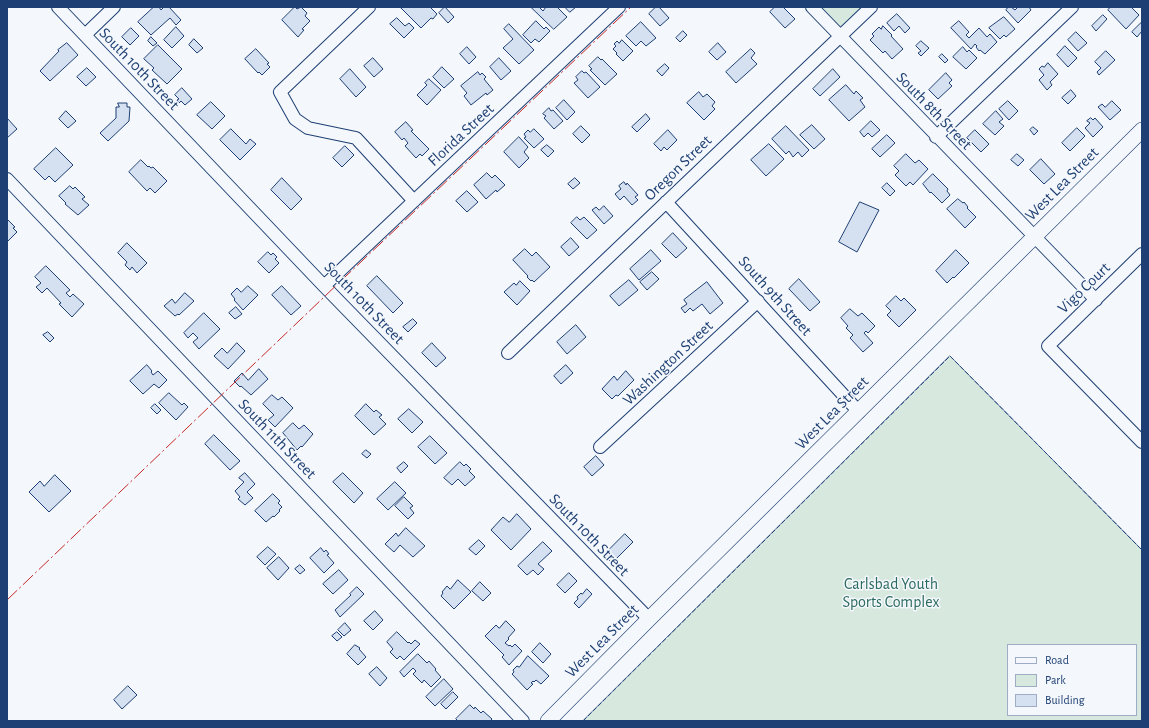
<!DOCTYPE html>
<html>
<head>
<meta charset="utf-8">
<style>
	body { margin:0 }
	#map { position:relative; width:1149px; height:728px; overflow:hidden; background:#f4f7fb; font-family:"Alegreya Sans",sans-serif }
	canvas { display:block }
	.frame { position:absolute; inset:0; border:8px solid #1d3f73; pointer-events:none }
	.legend { position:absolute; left:1007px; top:644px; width:130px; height:72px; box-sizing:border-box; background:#f4f7fb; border:1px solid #9eadc5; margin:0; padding:5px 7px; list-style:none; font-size:12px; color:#1d3f73 }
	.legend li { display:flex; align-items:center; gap:8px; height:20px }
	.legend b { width:20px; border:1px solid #9eadc5 }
</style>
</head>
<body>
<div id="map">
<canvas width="1149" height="728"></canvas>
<div class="frame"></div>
<ul class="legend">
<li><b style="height:5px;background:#f4f7fb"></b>Road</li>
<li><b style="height:11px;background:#d7e8df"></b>Park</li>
<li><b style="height:11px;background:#d5e0f0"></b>Building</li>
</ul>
</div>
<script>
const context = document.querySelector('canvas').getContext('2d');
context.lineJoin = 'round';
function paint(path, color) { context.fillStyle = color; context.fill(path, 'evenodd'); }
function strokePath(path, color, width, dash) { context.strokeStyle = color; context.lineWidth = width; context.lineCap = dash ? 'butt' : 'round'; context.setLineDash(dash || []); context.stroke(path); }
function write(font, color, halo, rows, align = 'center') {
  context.font = font + ' "Alegreya Sans",sans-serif'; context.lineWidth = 3; context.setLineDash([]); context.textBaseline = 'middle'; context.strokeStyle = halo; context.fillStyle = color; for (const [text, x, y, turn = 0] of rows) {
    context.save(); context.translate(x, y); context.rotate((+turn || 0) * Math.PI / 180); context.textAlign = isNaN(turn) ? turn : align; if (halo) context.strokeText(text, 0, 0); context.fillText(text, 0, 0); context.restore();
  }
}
const green = new Path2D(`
	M812 7H871L839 37Z
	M950 356 1142 550V721H583ZM1008 645H1136V715H1008Z`);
paint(green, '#d7e8df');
strokePath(green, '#687fa3', 1);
const building = new Path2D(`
	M154 7H159L161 10 164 7H169L181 20 176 25 170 18 151 35 138 22Z
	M295 7 297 9 301 7 307 13 305 16 310 21 302 29 304 30 298 37 282 20Z
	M402 7H430L437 14 433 19 431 18 421 28 401 8Z
	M445 7 454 17 448 23 439 13Z
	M531 7H539L543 11 546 7H557L567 17 554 29Z
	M565 7H576L570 12Z
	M656 7H659L669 18 660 26 649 14Z
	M775 7H783L795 19 785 28 770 12Z
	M1009 7H1011L1015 10 1018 7H1029L1031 10 1018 23 1006 10Z
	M1111 7H1131L1139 15 1126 29 1108 10Z
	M897 14 910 28 905 33 899 26 894 31 887 23Z
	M1103 15 1107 19 1096 31 1092 26Z
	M1004 17 1015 29 1006 37 1004 35 1000 39 989 28Z
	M397 18 405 26 409 23 414 28 404 38 390 24Z
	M536 21 544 29 546 27 550 31 539 42 535 39 531 43 523 35Z
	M959 21 969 32 966 35 969 38 979 28 987 37 990 34 997 42 985 54 980 50 979 51 976 47 977 46 975 44 971 49 951 28Z
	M641 22 656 38 646 46 641 41 636 46 626 36Z
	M1142 22V31L1137 37 1132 32Z
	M509 24 534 50 519 64 503 48 513 39 504 29Z
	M883 26 892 35 891 36 903 49 892 59 885 51 883 53 870 40 874 36 872 34 879 27 881 29Z
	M176 27 184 36 172 48 164 40Z
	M131 28 139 36 130 45 122 37Z
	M683 31 687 35 680 42 676 38Z
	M1076 32 1087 43 1078 51 1068 40Z
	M151 37 157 43 153 46 148 41Z
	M194 39 203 48 197 53 189 45Z
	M622 40 633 51 623 61 616 54 617 53 613 49 616 46 614 44 617 41 619 43Z
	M921 41 929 48 921 56 918 53 921 51 916 46Z
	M67 43 78 55 50 81 40 71 59 51 58 50Z
	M718 43 726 52 717 60 709 52Z
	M158 45 182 69 167 84 152 70 154 68 144 59Z
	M1065 46 1077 58 1068 67 1057 55Z
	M467 47 476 57 469 64 460 54Z
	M963 47 967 52 969 50 977 58 966 69 953 57Z
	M256 49 269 63 267 64 270 67 262 75 259 72 258 73 245 59Z
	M751 49 755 53 751 58 757 64 736 83 726 72Z
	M1106 51 1115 60 1099 75 1097 72 1101 68 1095 62Z
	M942 54 948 60 945 63 939 57Z
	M598 57 601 60 602 59 617 74 605 85 590 70 592 69 589 66Z
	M373 58 383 69 374 77 364 66Z
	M499 58 511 71 501 80 490 67Z
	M1048 63 1058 74 1050 82 1052 85 1047 90 1039 80 1044 75 1039 69 1042 66 1044 67Z
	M665 64 669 68 662 76 657 71Z
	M442 67 454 79 444 88 433 77Z
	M87 68 96 77 86 86 77 77Z
	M350 69 366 87 356 97 340 79Z
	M833 69 840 77 820 96 813 89Z
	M582 71 584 73 586 72 600 87 588 98 574 83 578 80 576 77Z
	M478 72 480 75 482 73 486 77 484 79 493 90 487 95 486 93 471 105 464 96 467 93 461 86Z
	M946 73 952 80 949 83 952 86 938 99 929 90Z
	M429 79 441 90 427 105 417 95 427 85 425 83Z
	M846 85 854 94 856 91 863 98 860 100 865 107 849 121 829 100Z
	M182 88 192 99 185 105 181 101 179 103 177 100 179 99 175 95Z
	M1071 90 1076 96 1068 104 1062 98Z
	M699 92 703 97 707 94 715 102 712 106 715 109 704 120 687 103Z
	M564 100 575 112 567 120 556 108Z
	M1008 101 1018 111 1009 120 999 109Z
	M1112 101 1121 110 1110 120 1098 107 1102 104 1105 107Z
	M211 102 225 116 212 129 197 115Z
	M118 103H127V107H130L129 121 108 141 100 133 116 118V107H119Z
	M549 108 551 111 553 110 563 121 554 129 544 118 546 116 543 114Z
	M66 111 76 121 68 128 59 119Z
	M996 111 1003 119 999 122 1004 126 995 135 983 124Z
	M646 114 650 119 637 132 632 127Z
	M7 118 17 129 7 138Z
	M1091 118 1093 120 1095 118 1103 127 1093 137 1085 128 1090 123 1087 121Z
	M871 121 880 130 872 137 868 133 864 137 860 132Z
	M406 122 413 130 411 131 429 149 422 156 420 154 416 158 405 146 408 143 404 138 402 140 395 132Z
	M812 125 825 139 814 149 800 135Z
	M581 126 590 135 582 143 573 134Z
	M786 126 809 150 802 157 798 152 793 157 789 151 786 154 772 139Z
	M1033 127 1038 131 1034 135 1030 130Z
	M1077 128 1085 136 1070 151 1062 143Z
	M231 129 246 144 250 139 256 144 240 160 220 140Z
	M534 129 544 139 534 148 524 138 526 137 524 134 528 130 530 132Z
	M668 130 677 140 667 150 664 147 661 151 654 144Z
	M975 130 989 144 981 152 967 138Z
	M887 135 895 143 880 157 872 149Z
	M519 137 528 147 524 152 529 158 519 168 504 152Z
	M769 144 784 159 766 176 751 160Z
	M547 145 554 151 548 157 541 150Z
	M345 146 354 155 342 167 333 158Z
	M56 148 73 165 55 182 49 176 45 180 34 169Z
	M906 154 915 163 919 160 928 169 913 185 910 182 906 186 895 175 899 171 894 166Z
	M1017 154 1024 160 1018 166 1011 160Z
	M1041 159 1055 174 1044 184 1030 170Z
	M141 160 148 167 149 166 151 168 153 167 167 181 155 193 150 188 147 191 129 172Z
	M487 173 492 178 495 175 505 185 497 192 496 190 486 199 474 185Z
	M933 174 948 189 947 191 950 195 942 203 931 192 930 193 923 184Z
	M282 178 302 199 291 210 271 190Z
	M575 178 580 183 573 189 568 184Z
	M624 182 626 185 627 183 638 195 635 197 638 200 632 205 624 196 620 200 615 194 621 189 619 186Z
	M887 183 895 191 890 196 882 188Z
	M70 186 73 189 75 187 85 197 82 199 89 205 78 215 65 204 66 203 59 196Z
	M467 191 478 202 467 212 456 201Z
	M958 199 963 203 964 202 968 207 967 208 976 217 965 228 947 209Z
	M860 202 879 210 857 252 839 242Z
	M604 206 613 216 604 224 592 210 596 207 599 210Z
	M577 217 580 220 584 217 597 230 587 239 571 223Z
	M7 219 15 227 13 228 17 232 7 242Z
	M673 233 687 248 676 258 662 244Z
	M571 238 579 247 569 256 561 247Z
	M127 243 147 263 137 273 132 267 130 270 125 265 127 262 118 253Z
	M525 249 532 256 536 252 550 267 534 282 532 280 531 281 527 277 528 276 513 260Z
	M651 250 661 261 639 280 630 269Z
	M956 250 969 263 954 278 953 277 947 283 936 271Z
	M268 252 271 255 273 253 277 257 275 259 279 263 269 273 258 262Z
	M46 266 70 290 66 293 70 297 73 294 84 304 72 317 59 304 61 303 47 288 42 293 36 287 41 283 35 277Z
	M652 272 659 279 647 290 640 282Z
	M377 276 403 303 393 313 367 286Z
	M799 279 820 302 810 311 789 289Z
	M629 280 638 290 619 306 610 296Z
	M520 281 530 291 517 305 504 292 514 283 516 285Z
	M707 282 723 303 710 314 702 304 693 311 690 308 685 313 681 308 687 304 684 300Z
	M248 286 258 295 243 310 234 300 235 299 231 294 237 288 241 292Z
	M282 286 301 306 291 315 272 295Z
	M185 293 194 301 179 315 178 314 175 316 164 306 172 299 175 303Z
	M896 296 901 301 904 298 916 310 899 327 887 315 891 311 886 306Z
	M236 307 242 314 235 319 229 313Z
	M850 309 858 316 862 313 875 326 868 333 866 331 864 333 873 343 863 352 850 338 853 335 846 328 848 326 841 318Z
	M204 313 220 329 199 349 193 342 198 338 193 333 188 338 184 333Z
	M413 319 417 323 408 332 403 327Z
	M576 325 586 337 567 354 557 342Z
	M48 332 54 338 50 342 43 335Z
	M237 343 245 351 228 369 214 356 222 348 227 353Z
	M432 343 446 358 436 367 422 353Z
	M147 365 152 371 151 372 153 375 158 371 167 380 159 388 154 384 143 394 130 381Z
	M566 365 573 373 561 384 554 376Z
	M259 369 268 379 251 395 241 386 240 387 234 381 242 373 248 380Z
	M626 371 634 380 618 396 616 395 612 399 602 389 614 376 617 380Z
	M169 393 182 405 184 403 188 407 176 420 159 403Z
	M272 395 278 400 282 397 293 408 275 427 268 420 274 415 263 404Z
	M155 404 161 410 157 414 151 408Z
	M366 404 374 412 376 410 382 415 379 417 386 424 374 435 355 416Z
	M409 409 423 422 412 433 398 419Z
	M293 423 299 429 304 425 313 434 302 447 301 446 297 450 283 433Z
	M214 435 240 461 230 470 205 444Z
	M430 436 447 453 435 464 418 447Z
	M366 450 371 454 367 458 362 454Z
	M596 456 604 465 592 476 584 467Z
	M404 462 408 466 401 473 397 468Z
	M460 462 464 466 466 464 471 469 469 471 475 477 465 486 458 479 452 485 444 478Z
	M245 473 255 484 247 492 253 498 245 505 238 499 240 497 235 491 244 482 239 478Z
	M343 473 363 493 354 503 333 482Z
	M55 475 71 491 49 512 29 492 40 481 44 486Z
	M395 482 406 493 388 510 377 499Z
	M273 494 280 501 278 503 282 507 279 510 280 511 274 517 273 516 266 522 255 511Z
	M404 497 413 506 410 508 414 513 408 519 395 506Z
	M517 514 531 529 511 550 491 530 503 517 509 522Z
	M406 528 425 546 413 557 400 545 394 552 385 544 396 533 398 536Z
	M625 534 633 542 612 563 604 555Z
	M479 540 485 546 476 555 469 549Z
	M543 542 552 551 538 564 544 569 538 575 533 570 527 575 518 566Z
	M268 547 276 554 265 565 257 557Z
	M321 548 324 552 326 550 329 554 327 555 334 563 324 573 310 558Z
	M279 557 289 568 278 580 267 568Z
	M300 565 305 570 300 574 295 569Z
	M339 570 348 580 333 594 323 584Z
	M569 573 577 581 565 593 557 585Z
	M458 580 471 592 454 609 441 596 443 593 442 592 447 586 450 589Z
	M480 582 491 593 483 601 472 591Z
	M357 587 364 594 340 617 335 610 351 595 350 594Z
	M587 589 592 594 579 608 574 603 578 599 577 597 581 593 582 594Z
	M375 611 383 620 373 630 364 621Z
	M506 621 515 630 508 638 509 639 505 643 509 646 510 645 512 647 515 644 522 651 509 665 502 657 504 655 485 636 496 625 499 628Z
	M345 623 351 630 344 636 338 630Z
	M337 632 342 637 337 641 332 636Z
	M397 632 408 643 409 642 411 644 415 640 420 644 404 660 400 656 397 659 390 652 393 649 387 642Z
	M540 643 551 654 543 663 532 652Z
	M355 645 360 648 359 649 366 657 358 665 347 654Z
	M418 654 427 663 429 661 436 669 435 670 441 677 431 687 424 680 422 683 413 674 416 671 413 668 404 677 400 672Z
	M528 656 549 676 541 684 536 680 534 682 533 681 531 683 533 684 527 690 512 674 514 672 513 670 517 666 519 667Z
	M377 667 387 678 380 686 369 674Z
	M444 679 453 689 435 706 426 697Z
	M128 686 137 695 122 709 114 700Z
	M453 692 458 697 446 709 441 704Z
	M470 705 474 709 475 707 481 713 483 711 492 719 490 721H458L456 719Z`);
paint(building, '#d5e0f0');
strokePath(building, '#1d3f73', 1);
const minor = new Path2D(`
	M58 7 324 286 649 619
	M369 7 280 92 295 119 308 128 356 138 414 201
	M812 7 1096 300
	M85 35 114 7
	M936 137 1072 7
	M7 179 523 721
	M666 202 859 412
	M1142 254 1048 346 1142 442
	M324 286 619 7
	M508 353 871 7
	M600 447 758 301`);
const major = new Path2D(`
	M548 721 649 619 1142 130`);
strokePath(minor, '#1d3f73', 14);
strokePath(major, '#1d3f73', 16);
strokePath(minor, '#f4f7fb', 12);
strokePath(major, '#f4f7fb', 15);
strokePath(new Path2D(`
	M583 721 950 356 1142 550`), '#1d3f73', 1, [5, 2]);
strokePath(new Path2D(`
	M7 600 345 277 631 7`), '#c62828', 1, [14, 3, 2, 3]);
write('16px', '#1d3f73', '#f4f7fb', [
	["South 10th Street",139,69,46],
	["South 8th Street",934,111,46],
	["Florida Street",461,135,-43],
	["Oregon Street",678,168,-44],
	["West Lea Street",1062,184,-45],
	["Vigo Court",1084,288,-44],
	["South 9th Street",775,296,48],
	["South 10th Street",364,303,46],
	["Washington Street",668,363,-43],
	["West Lea Street",832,413,-45],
	["South 11th Street",277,439,46],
	["South 10th Street",589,535,46],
	["West Lea Street",602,641,-45]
]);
write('16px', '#2c6c60', '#f4f7fb', [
	["Carlsbad Youth",891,584],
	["Sports Complex",891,602]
]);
</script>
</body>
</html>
